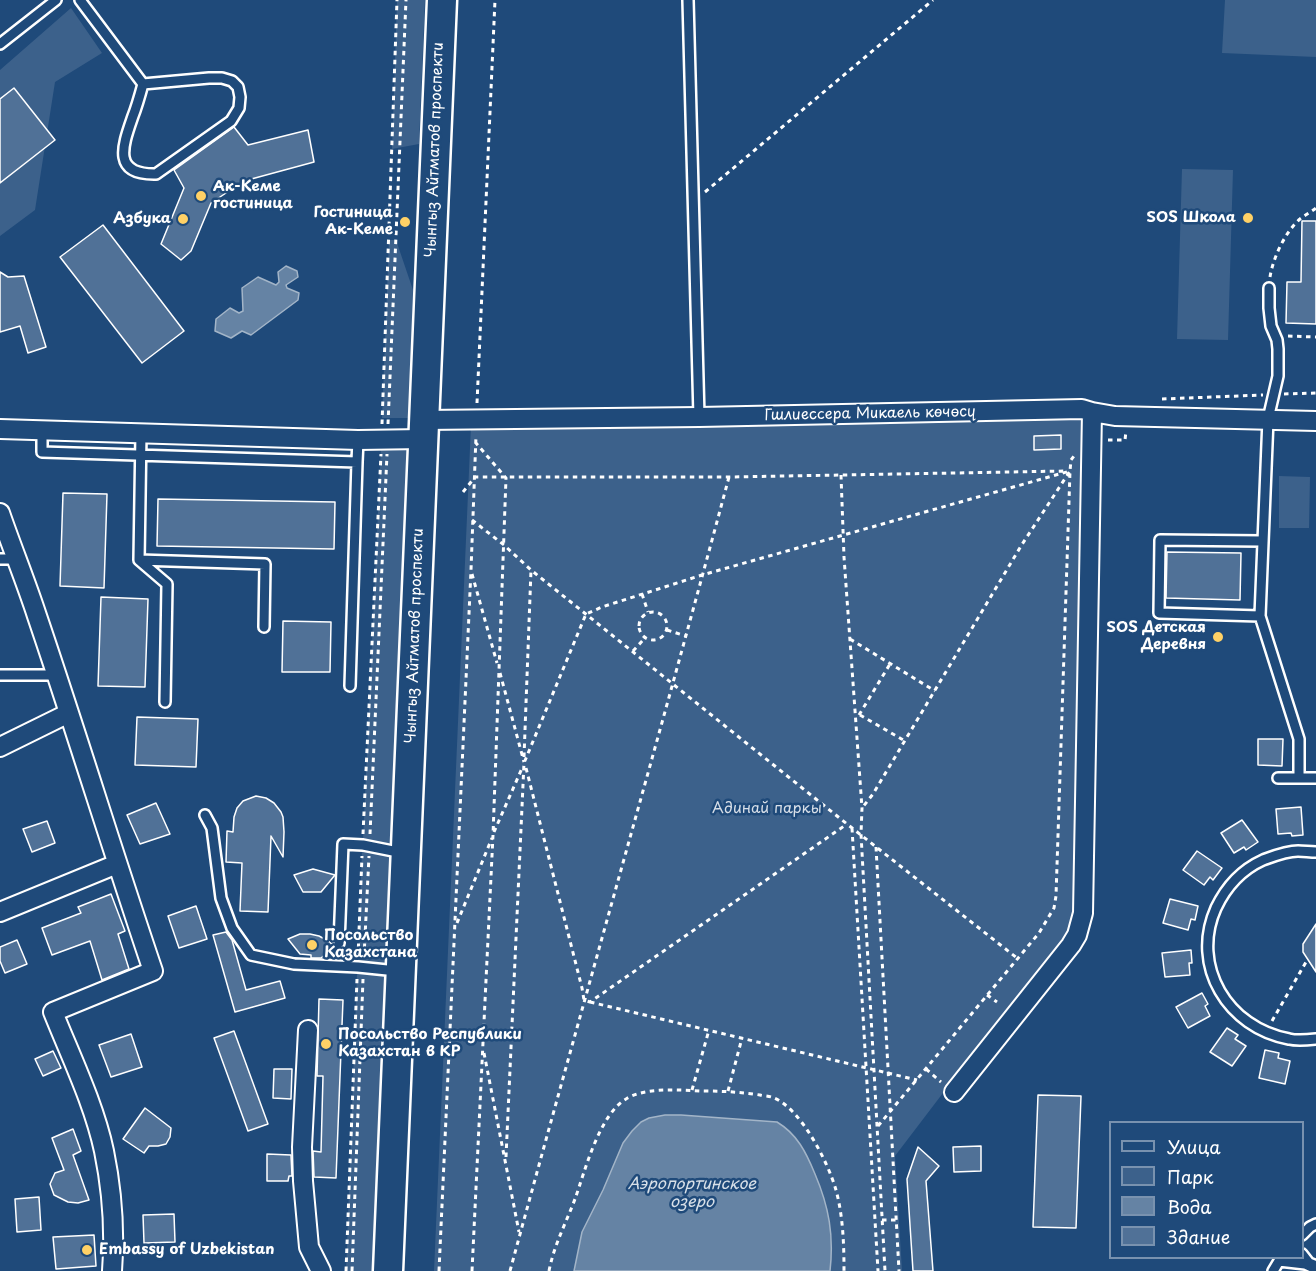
<!DOCTYPE html>
<html>
<head>
<meta charset="utf-8">
<style>
	body { margin:0 }
	#map { position:relative; width:1316px; height:1271px; overflow:hidden; background:#1f4a7a; font-family:"Playpen Sans",sans-serif }
	canvas { display:block }
	.legend { position:absolute; left:1109px; top:1121px; width:195px; height:138px; box-sizing:border-box; background:#1f4a7a; border:2px solid #7992af; margin:0; padding:8px 10px; list-style:none; font-size:18px; color:#fff }
	.legend li { display:flex; align-items:center; gap:12px; height:30px }
	.legend b { width:30px; border:2px solid #7992af }
</style>
</head>
<body>
<div id="map">
<canvas width="1316" height="1271"></canvas>
<ul class="legend">
<li><b style="height:8px;background:#1f4a7a"></b>Улица</li>
<li><b style="height:16px;background:#3c618b"></b>Парк</li>
<li><b style="height:16px;background:#6583a4"></b>Вода</li>
<li><b style="height:16px;background:#507197"></b>Здание</li>
</ul>
</div>
<script>
const context = document.querySelector('canvas').getContext('2d');
context.lineJoin = 'round';
function paint(path, color) { context.fillStyle = color; context.fill(path, 'evenodd'); }
function strokePath(path, color, width, dash) { context.strokeStyle = color; context.lineWidth = width; context.lineCap = dash ? 'butt' : 'round'; context.setLineDash(dash || []); context.stroke(path); }
function write(font, color, halo, rows, align = 'center') {
  context.font = font + ' "Playpen Sans",sans-serif'; context.lineWidth = 5; context.setLineDash([]); context.textBaseline = 'middle'; context.strokeStyle = halo; context.fillStyle = color; for (const [text, x, y, turn = 0] of rows) {
    context.save(); context.translate(x, y); context.rotate((+turn || 0) * Math.PI / 180); context.textAlign = isNaN(turn) ? turn : align; if (halo) context.strokeText(text, 0, 0); context.fillText(text, 0, 0); context.restore();
  }
}
paint(new Path2D(`
	M397 0H425L419 144 392 149Z
	M1225 0H1316V57L1222 53Z
	M71 8 102 53 55 82 35 210 0 236V70Z
	M1182 169 1233 170 1228 340 1177 339Z
	M389 240H396L413 290 410 418H382Z
	M1085 418 1078 907 1070 936 946 1089 895 1156 902 1271H434L471 425Z
	M381 446 410 448 392 844 363 840Z
	M1279 476 1310 477 1309 528H1279Z
	M362 850 396 858 391 964 358 961Z
	M357 973 391 975 378 1271H346Z`), '#3c618b');
const water = new Path2D(`
	M286 266 297 271 298 277 286 285 287 288 299 293 298 300 251 335 242 331 231 338 215 331 216 319 230 308 239 313 243 311 242 288 258 277 276 285 279 282 278 272Z
	M665 1115H681L777 1122C797 1134 806 1152 815 1174 829 1207 834 1235 830 1271H574L582 1232 603 1190 623 1143 632 1131 641 1122 649 1118Z`);
paint(water, '#6583a4');
strokePath(water, '#a3b5c8', 1.5);
const building = new Path2D(`
	M14 88 55 140 0 183V99Z
	M234 127 248 145 308 130 314 162 244 181 211 203 191 251 181 260 161 244 184 188 174 170Z
	M1302 221H1316V324L1286 323 1287 282H1301Z
	M103 225 184 331 142 363 60 257Z
	M0 272 8 277 24 276 46 347 28 353 20 326 0 332Z
	M1061 435V449L1034 450V436Z
	M63 493 107 494 104 588 60 586Z
	M158 499 335 502 334 549 157 546Z
	M1167 552 1241 553 1240 600 1166 598Z
	M101 597 148 599 145 687 98 686Z
	M283 621 331 622 330 672H282Z
	M137 717 198 719 196 767 135 765Z
	M1258 739H1283L1282 766 1258 765Z
	M256 796 266 798 274 803 281 812 283 817 284 832 283 857 271 836 268 912 240 911 242 863 226 862 227 831 233 832 234 817 237 808 243 801Z
	M156 803 170 834 140 844 127 815Z
	M1301 807 1303 835 1292 836 1291 833 1278 834 1276 809Z
	M1242 820 1258 842 1246 850 1244 847 1234 853 1221 833Z
	M47 821 55 843 32 852 23 829Z
	M1197 851 1222 868 1213 880 1210 877 1204 885 1183 870Z
	M313 869 335 875 321 892H303L294 875Z
	M111 894 125 931 118 934 129 969 102 980 90 941 52 955 42 928 81 913 78 907Z
	M1170 899 1198 906 1195 920 1191 919 1188 930 1163 923Z
	M196 906 207 939 179 948 168 916Z
	M1316 924V972L1303 952V944Z
	M226 932 232 940 246 990 280 981 285 998 235 1012 213 935Z
	M300 934H310L319 936 330 942 334 947 321 958H311V955L300 954 288 939Z
	M17 940 27 964 5 973 0 961V947Z
	M1191 950 1192 963H1189L1190 975 1165 977 1162 953Z
	M1202 993 1208 1004 1205 1006 1210 1016 1188 1028 1176 1007Z
	M319 999 343 1000 336 1178 314 1177 313 1151 321 1152 323 1076H317Z
	M1227 1028 1238 1035 1235 1039 1246 1046 1232 1066 1210 1052Z
	M234 1031 268 1124 248 1131 214 1038Z
	M131 1034 142 1067 111 1077 99 1045Z
	M1265 1050 1279 1053 1278 1058 1290 1061 1285 1084 1259 1078Z
	M53 1051 61 1068 43 1076 35 1059Z
	M274 1069H292L291 1099 273 1098Z
	M1038 1095 1081 1096 1076 1228 1033 1227Z
	M145 1108 171 1128 170 1137 166 1144 158 1146H149L144 1153 123 1139Z
	M73 1129 81 1151 73 1155 89 1200 78 1203 68 1202 54 1195 50 1184 55 1173 64 1170 52 1138Z
	M981 1146V1171L954 1172 953 1147Z
	M918 1147 939 1166 926 1181 933 1271H913L907 1179Z
	M267 1154 291 1155 292 1176H289L288 1181H267Z
	M39 1197 41 1230 17 1232 15 1199Z
	M174 1214 175 1242 144 1243 143 1215Z
	M94 1235 96 1266 56 1269 53 1237Z`);
paint(building, '#507197');
strokePath(building, '#fff', 1.5);
const lane = new Path2D(`
	M80 0 143 84
	M688 0 699 417
	M0 44 56 0
	M209 78H222L232 81 238 87 240 97 239 108 231 121 156 174C111 175 123 145 133 116 137 106 140 95 143 84Z
	M1269 288V308L1271 326 1277 340 1278 349V376L1268 419 1260 616 1299 739V778
	M42 430V452L357 462 358 440
	M141 433 139 560 167 584 165 702
	M0 559H17
	M139 560 265 564 264 627
	M1260 616 1159 613 1160 540 1262 541
	M0 675H57
	M350 686 357 462
	M1278 778H1316
	M205 815 212 828 221 898 232 928 251 955 294 964 358 967 397 971
	M1316 852C1310 852 1304 851 1298 851 1286 851 1274 856 1263 860 1241 870 1226 887 1216 908 1190 966 1228 1028 1289 1039 1297 1041 1307 1040 1316 1039
	M339 943 343 844 363 845 403 853
	M1302 1235 1310 1227 1316 1224
	M1302 1254 1309 1263 1314 1265
	M1273 1271 1279 1261 1305 1264 1316 1269`);
const street = new Path2D(`
	M424 420 699 417 1082 409 1092 412 1115 416 1316 421
	M0 429 358 440 423 439
	M0 513C12 548 26 582 37 616 77 734 113 853 153 971L53 1012C71 1057 94 1104 104 1151 112 1190 115 1231 112 1271
	M0 747 69 713
	M0 912 117 864
	M308 1030 302 1147 303 1181 309 1247 321 1271
	M954 1092 1071 945 1077 935 1083 913 1092 412`);
const primary = new Path2D(`
	M388 1271 442 0`);
strokePath(lane, '#fff', 14);
strokePath(street, '#fff', 22);
strokePath(primary, '#fff', 33);
strokePath(new Path2D(`
	M705 192 933 0
	M1270 277C1273 258 1285 232 1300 219 1305 215 1311 212 1316 208
	M1288 336 1316 337
	M1284 394 1316 393
	M1162 399 1263 395
	M477 403 495 0
	M382 424 397 0
	M388 424 406 0
	M1108 440H1125L1126 431
	M841 475 844 557 862 808 861 834 885 1271
	M463 492 475 477H729L1066 471
	M472 520 504 545 531 570 847 824 1017 958
	M472 574 497 663
	M642 594 648 612
	M639 626a14 14 0 1 1 28 0a14 14 0 1 1-28 0Z
	M667 630 686 636
	M850 639 935 691
	M633 651 645 638
	M500 673 524 762
	M859 715 890 664
	M860 715 905 741
	M524 757 531 570
	M526 768 582 988 584 1000 590 1002 847 824
	M852 828 878 1271
	M494 832 523 766
	M363 834 381 454
	M370 834 387 454
	M876 847 899 1271
	M457 923 492 838
	M358 957 362 856
	M364 957 369 856
	M987 995 997 1002
	M590 1002 917 1080
	M1272 1021 1306 962
	M484 1053 519 1232
	M926 1069 941 1082
	M692 1090 709 1030
	M728 1091 742 1038
	M878 1126 1039 933 1054 908 1056 896 1070 471 1071 460 1074 456
	M506 1157 524 763 586 614 602 607 702 575 1070 471 1021 546 873 794 862 808
	M882 1220H897
	M346 1271 357 979
	M352 1271 363 979
	M439 1271 471 570 476 436
	M472 1271 493 835 506 478 476 443
	M510 1271C582 1006 658 742 729 477
	M549 1271C554 1245 566 1223 575 1199 585 1171 599 1115 626 1099 645 1087 679 1090 702 1091 722 1091 740 1092 760 1095 764 1096 770 1096 774 1098 801 1109 828 1162 836 1190 843 1216 844 1244 844 1271`), '#fff', 3, [4.5, 4.5]);
strokePath(lane, '#1f4a7a', 9);
strokePath(street, '#1f4a7a', 18);
strokePath(primary, '#1f4a7a', 28);
for (const [x, y, r, color] of [
	[201,196,6,"#ffd166"],
	[1248,218,6,"#ffd166"],
	[183,219,6,"#ffd166"],
	[405,222,6,"#ffd166"],
	[1218,637,6,"#ffd166"],
	[312,945,6,"#ffd166"],
	[326,1044,6,"#ffd166"],
	[87,1250,6,"#ffd166"]
]) { const dot = new Path2D(); dot.arc(x, y, r, 0, 2 * Math.PI); context.fillStyle = color; context.fill(dot); strokePath(dot, '#1f4a7a', 2); }
write('15px', '#fff', '#1f4a7a', [
	["Чынгыз Айтматов проспекти",435,150,-88],
	["Гшлиессера Микаель көчөсү",870,414,-1],
	["Чынгыз Айтматов проспекти",415,636,-88]
]);
write('bold 15px', '#fff', '#1f4a7a', [
	["Ак-Кеме",213,187],
	["гостиница",213,204],
	["Гостиница",393,213,"right"],
	["Ак-Кеме",393,230,"right"],
	["SOS Школа",1236,218,"right"],
	["Азбука",171,219,"right"],
	["SOS Детская",1206,628,"right"],
	["Деревня",1206,645,"right"],
	["Посольство",324,936],
	["Казахстана",324,953],
	["Посольство Республики",338,1035],
	["Казахстан в КР",338,1052],
	["Embassy of Uzbekistan",99,1250]
], 'left');
write('15px', '#d8dfe8', '#1f4a7a', [
	["Адинай паркы",767,809]
]);
write('italic 16px', '#d8e0e8', '#1f4a7a', [
	["Аэропортинское",692,1185],
	["озеро",692,1203]
]);
</script>
</body>
</html>
